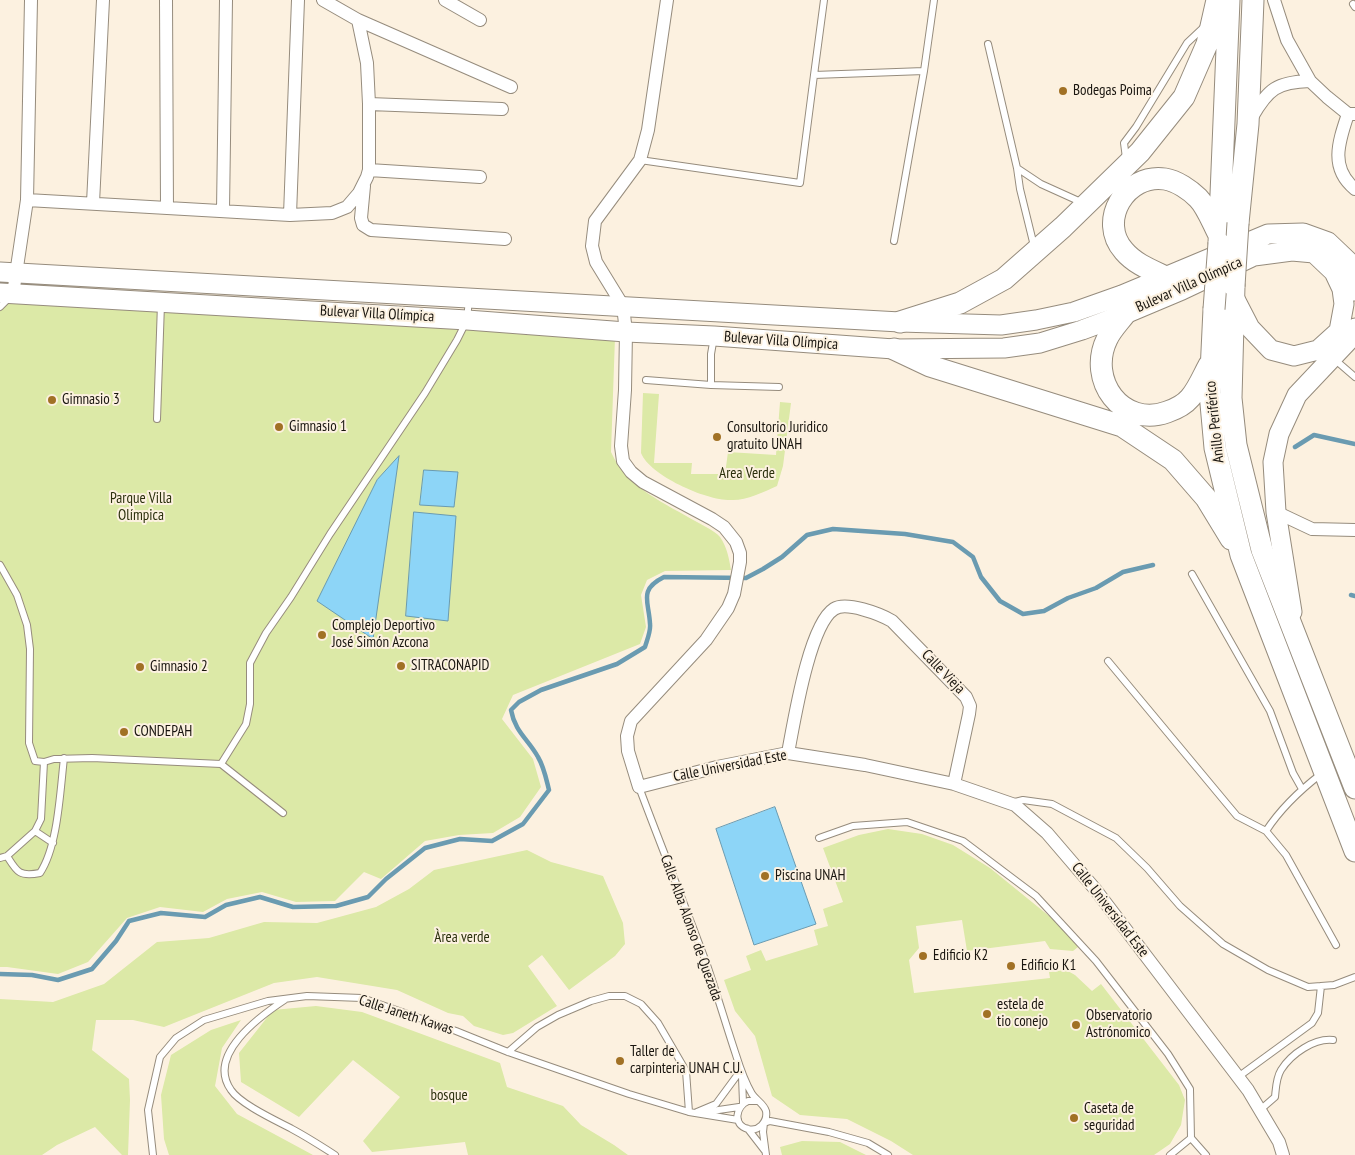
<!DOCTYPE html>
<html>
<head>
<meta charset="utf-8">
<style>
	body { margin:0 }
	canvas { display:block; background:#fcf1e0 }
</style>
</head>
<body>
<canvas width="1355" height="1155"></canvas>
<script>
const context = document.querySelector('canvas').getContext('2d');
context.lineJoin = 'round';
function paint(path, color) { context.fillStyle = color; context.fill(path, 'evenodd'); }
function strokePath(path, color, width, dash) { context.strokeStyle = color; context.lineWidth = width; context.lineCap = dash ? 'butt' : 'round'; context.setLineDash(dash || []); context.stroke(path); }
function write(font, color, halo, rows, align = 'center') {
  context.font = font + ' "PT Sans Narrow",sans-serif'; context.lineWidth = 4; context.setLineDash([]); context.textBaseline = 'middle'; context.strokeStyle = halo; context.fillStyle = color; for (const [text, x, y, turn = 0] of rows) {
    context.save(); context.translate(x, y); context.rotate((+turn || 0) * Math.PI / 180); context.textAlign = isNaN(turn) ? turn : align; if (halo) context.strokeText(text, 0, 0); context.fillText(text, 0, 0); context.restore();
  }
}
paint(new Path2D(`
	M0 301 615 337 611 452C626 487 666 504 697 522 704 526 715 531 720 537 727 547 729 558 731 570L665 571 647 580 641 595 646 627 640 644 513 695 502 719 533 759 541 787 520 817 493 833 459 835 425 841 381 879 364 872 335 901 296 902 262 892 227 899 203 912 160 907 127 918 88 962 58 974 7 967H0Z
	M643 393 659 394 654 463H692L691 474H725L728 452 776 455 780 402 791 403 783 466 777 486C764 492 747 500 733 500 709 502 650 476 641 453Z
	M888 829 922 834 953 845 990 868 1059 924 1078 947 1073 951 1050 949 1045 941 967 951 962 920 916 926 919 948 909 960 914 993 1050 978 1049 972 1066 970 1075 975 1092 991 1101 984 1179 1085 1185 1100 1181 1125 1170 1144 1154 1155H913L891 1141 847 1119 800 1115 772 1096 755 1036 735 1011 724 980 751 970 746 956 761 950 766 961 818 945 814 930 828 926 823 909 843 902 823 848 859 835Z
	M527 850 551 862 603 876 623 923 625 944 615 956 569 990 542 955 528 966 557 1006 513 1033 503 1035 474 1026 463 1016 448 1013 397 990 317 977 274 983 164 1027 133 1020H96L92 1050 129 1079 130 1100 128 1155H122L95 1127 57 1145 42 1155H0V999L53 1002 104 984 157 942 209 938 264 922 317 923 376 907 409 889 434 870Z
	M316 1006 362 1012 500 1063 507 1087 563 1106 581 1125 614 1145 628 1155H468L465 1142 372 1152 363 1141 400 1097 353 1060 299 1117 241 1082 239 1053 273 1010Z
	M241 1020 222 1048 215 1086 237 1114 313 1155H169L164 1139 161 1095 171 1055 211 1030Z
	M802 1141 840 1142 866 1155H782L780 1147Z`), '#dce9a7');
const water = new Path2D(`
	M399 456 373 639 317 601 377 480Z
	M424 470 458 472 454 507 420 505Z
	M414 512 456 516 448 621 406 616Z
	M775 807 816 924 754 945 716 829Z`);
paint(water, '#8dd5f7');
strokePath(water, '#6a9bb1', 1);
strokePath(new Path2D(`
	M1295 447 1314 435 1355 444
	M1351 595 1355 596
	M0 974 32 975 58 980 92 969 116 941 129 921 161 913 205 917 226 905 260 897 293 907 336 906 368 897 386 879 425 848 460 839 492 841 523 824 549 790C546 778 544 767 538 757 528 739 515 732 511 710L519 702 541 690 617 664 645 647C647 640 651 631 650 624 649 601 638 590 664 577L746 578 763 569 782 557 807 535 833 529 905 534 953 542 973 557 981 577 1000 601 1023 614 1044 611 1068 598 1096 588 1123 572 1153 565`), '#6a9bb1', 4.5);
const service = new Path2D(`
	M1353 4 1355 7
	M988 44 1017 168
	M814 75 824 0
	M1126 158 1124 143 1136 127 1187 43 1204 27
	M640 160 800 183 814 75 924 71 934 0
	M894 241 924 71
	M1034 246 1020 189 1017 168 1041 184 1083 203
	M0 307 9 298
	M714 337 711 354V385L779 387
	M1333 358 1355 377
	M646 380 711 385
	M157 419 161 304
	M0 565 17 595 27 625 30 649 29 743 35 761 44 762
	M1192 574 1270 711 1293 773 1302 789
	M1108 661 1237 816 1266 831
	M221 764 246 724 250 704V663L266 633 291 597 330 534 425 393 457 340 467 320 469 299
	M1321 774C1299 791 1281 808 1266 831L1286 855 1336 945
	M639 787C661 846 685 905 707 965 717 994 726 1025 736 1055 740 1068 745 1082 752 1094 756 1100 764 1104 766 1111 768 1122 758 1132 748 1129 732 1125 736 1106 748 1101H758
	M1011 803 1023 800 1052 804 1116 838 1147 868 1180 906 1223 944 1268 970 1308 987 1334 985 1355 977
	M35 831 53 843
	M819 838 853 826 907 822 963 841 1036 896 1096 961 1168 1054 1190 1089 1191 1138 1170 1155
	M7 856C17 872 19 877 40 873 58 846 60 792 64 758
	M0 858 7 856 35 831 41 819 44 762 54 759 92 758 221 764 283 813
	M286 999C260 1016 206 1055 231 1090 240 1104 277 1121 292 1129 307 1137 321 1146 335 1155
	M508 1052 537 1027 558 1015 591 1001 609 996H625L641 1004 658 1023 686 1071 689 1112
	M742 1077 743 1103
	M1238 1077 1312 1023 1318 1013 1321 986
	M1260 1110 1275 1097C1276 1088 1276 1078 1281 1070 1291 1054 1314 1038 1333 1040
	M697 1112 716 1104 741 1070
	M705 1112 739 1107
	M748 1129 765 1151
	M1191 1138 1206 1155
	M153 1155 148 1110 160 1057 176 1038 204 1020 268 1001 307 996 362 998 456 1031 508 1052 629 1094 689 1112 738 1120
	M766 1155 763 1132 764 1123 770 1121 829 1132 868 1143 888 1155`);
const minor = new Path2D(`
	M166 0 167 208
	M323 0 358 20 511 87
	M445 0 480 20
	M667 0 648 130 640 160 595 221 592 246 596 262 623 306 626 332 625 390 621 446 623 461 631 472 643 482 712 519 724 527 736 542 740 553V562L734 594 728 608 706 640 631 721 627 736 628 751 639 787 717 767 788 753 865 765 954 784 1015 805 1047 833 1095 889 1248 1090 1279 1142 1283 1155
	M1274 0 1287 40 1310 81 1327 97 1348 114H1355
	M369 104 502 109
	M1348 114C1339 141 1329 168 1355 189
	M1252 117C1268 89 1277 82 1310 81
	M369 170 480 177
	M364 186 361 218 363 225 371 230 505 239
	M27 200 290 215 332 213 347 207 359 193 367 177 369 170V104L367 63 358 20
	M93 203 103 0
	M223 210 226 0
	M290 215 298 0
	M13 294 27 200 31 0
	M1276 512 1312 529 1355 530
	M788 753C794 722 809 625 834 609 846 601 880 614 892 621L966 697 970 706 969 714 954 784`);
const secondary = new Path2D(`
	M0 272 900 322 1001 325 1036 320 1074 312 1122 295 1268 234 1303 233 1328 242 1349 262 1355 291
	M0 293 467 320 626 332 714 336 894 349 1004 348 1040 343 1082 330 1125 314 1182 290 1254 256 1292 251 1314 253 1334 272 1342 289 1344 304 1339 331 1318 350 1294 356 1271 350 1250 328 1234 297
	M1292 612 1276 512 1273 462 1279 434 1297 395 1348 341 1355 328`);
const trunk = new Path2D(`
	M1238 223 1248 124 1253 0
	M1219 243 1229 0
	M1166 277C1151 270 1135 264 1124 251 1097 221 1126 173 1165 179 1177 181 1190 190 1198 198 1207 207 1213 224 1219 235
	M1234 286 1231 398 1236 445 1262 550 1355 788
	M1214 309 1210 393 1215 448 1241 555 1355 851
	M1125 314C1119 322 1111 330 1107 339 1087 380 1122 428 1167 412 1176 409 1184 405 1190 398 1198 389 1203 376 1209 365
	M900 322 960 303 1004 279 1063 227 1140 152 1184 97 1207 44 1217 0
	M894 349 930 366 1122 426 1173 460 1206 498 1231 539`);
strokePath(service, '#968c7d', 8);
strokePath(minor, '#968c7d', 14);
strokePath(secondary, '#968c7d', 21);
strokePath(trunk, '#968c7d', 23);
strokePath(service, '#fff', 6);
strokePath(minor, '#fff', 12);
strokePath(secondary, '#fff', 19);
strokePath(trunk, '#fff', 21);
const trunkBridge = new Path2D(`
	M1234 286 1238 223
	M1214 309 1219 243`);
strokePath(trunkBridge, '#968c7d', 23, []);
strokePath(trunkBridge, '#fff', 21);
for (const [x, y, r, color] of [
	[1063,91,5,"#a17125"],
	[52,400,5,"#a17125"],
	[279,427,5,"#a17125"],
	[717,437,5,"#a17125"],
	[322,635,5,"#a17125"],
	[401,666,5,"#a17125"],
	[140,667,5,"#a17125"],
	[124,732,5,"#a17125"],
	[765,876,5,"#a17125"],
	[923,956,5,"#a17125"],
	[1011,966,5,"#a17125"],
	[987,1014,5,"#a17125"],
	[1076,1025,5,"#a17125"],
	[620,1061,5,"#a17125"],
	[1074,1118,5,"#a17125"]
]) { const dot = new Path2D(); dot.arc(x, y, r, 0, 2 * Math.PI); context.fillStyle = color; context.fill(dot); strokePath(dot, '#fcf1e0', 2); }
write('15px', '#19150f', '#fcf1e0', [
	["Bodegas Poima",1073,91],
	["Gimnasio 3",62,400],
	["Gimnasio 1",289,427],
	["Consultorio Juridico",727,428],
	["gratuito UNAH",727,445],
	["Complejo Deportivo",332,626],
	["José Simón Azcona",332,643],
	["SITRACONAPID",411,666],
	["Gimnasio 2",150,667],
	["CONDEPAH",134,732],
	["Piscina UNAH",775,876],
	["Edificio K2",933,956],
	["Edificio K1",1021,966],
	["estela de",997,1005],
	["tio conejo",997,1022],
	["Observatorio",1086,1016],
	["Astrónomico",1086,1033],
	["Taller de",630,1052],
	["carpinteria UNAH C.U.",630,1069],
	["Caseta de",1084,1109],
	["seguridad",1084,1126]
], 'left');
write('15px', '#19150f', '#fcf1e0', [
	["Bulevar Villa Olímpica",1189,285,-24],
	["Bulevar Villa Olímpica",377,314,3],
	["Bulevar Villa Olímpica",781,341,4],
	["Anillo Periférico",1215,422,-96],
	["Calle Vieja",943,672,46],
	["Calle Universidad Este",730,766,-11],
	["Calle Universidad Este",1110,910,52],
	["Calle Alba Alonso de Quezada",691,928,70],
	["Calle Janeth Kawas",406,1015,18]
]);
write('15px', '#2b300d', '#fcf1e0', [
	["Area Verde",747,474],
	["Parque Villa",141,499],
	["Olímpica",141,516],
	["Àrea verde",462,938],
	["bosque",449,1096]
]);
</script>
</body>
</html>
